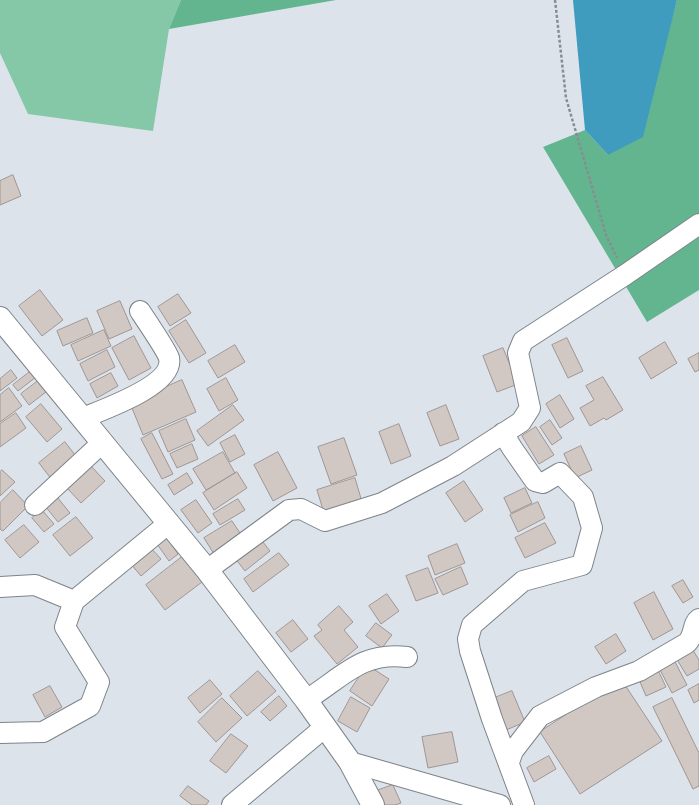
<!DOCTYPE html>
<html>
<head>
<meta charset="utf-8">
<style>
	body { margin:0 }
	canvas { display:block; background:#dce3ea }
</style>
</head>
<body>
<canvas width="699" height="805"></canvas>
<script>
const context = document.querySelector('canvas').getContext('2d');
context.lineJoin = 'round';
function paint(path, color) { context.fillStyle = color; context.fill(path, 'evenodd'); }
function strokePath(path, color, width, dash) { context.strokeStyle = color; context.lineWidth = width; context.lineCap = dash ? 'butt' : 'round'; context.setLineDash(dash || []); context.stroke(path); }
paint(new Path2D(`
	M0 0H181L169 29 153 131 28 114 0 53Z`), '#85c8a8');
paint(new Path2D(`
	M181 0H336L169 29Z
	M677 0H699V290L647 322 543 147 585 130 608 155 661 58Z`), '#62b58f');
paint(new Path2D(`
	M573 0H677L643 137 608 155 585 130Z`), '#409cbe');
const building = new Path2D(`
	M13 175 21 196 0 205V181Z
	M40 290 63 320 42 336 19 306Z
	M178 294 191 313 170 326 158 307Z
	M120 301 132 329 109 339 97 311Z
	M87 318 93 333 63 346 57 331Z
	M186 320 206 353 189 363 169 331Z
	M104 330 111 346 78 361 71 345Z
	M134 336 151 368 129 380 112 348Z
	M567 338 583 371 568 378 552 345Z
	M665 342 677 363 651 379 639 358Z
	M235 345 245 362 218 378 208 361Z
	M503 348 518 384 497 392 483 356Z
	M107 350 115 367 88 381 80 364Z
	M699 353V370L695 372 688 359Z
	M11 370 17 378 0 391V379Z
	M31 371 36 377 18 391 13 385Z
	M111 373 118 386 97 398 90 384Z
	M603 377 623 410 606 420 604 418 590 426 580 408 594 400 586 386Z
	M226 378 238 400 219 411 207 389Z
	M182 380 196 412 143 435 130 403Z
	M38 381 46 392 29 405 21 394Z
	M9 388 22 406 0 422V395Z
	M560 395 574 419 560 428 546 404Z
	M41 404 62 429 47 442 26 417Z
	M233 405 244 420 208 446 197 431Z
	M446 405 459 439 440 446 427 413Z
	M16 413 26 428 0 447V424Z
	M186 419 195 440 168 452 159 431Z
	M550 420 562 438 552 445 540 427Z
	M399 424 411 456 391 464 379 432Z
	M536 427 554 455 539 464 522 436Z
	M152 433 173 474 162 479 141 439Z
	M235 435 245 454 230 462 220 443Z
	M344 438 357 475 331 484 318 447Z
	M65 442 79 460 52 480 39 463Z
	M192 444 198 459 177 468 170 454Z
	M581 446 592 470 575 478 564 454Z
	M223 452 235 473 206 490 193 469Z
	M278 452 297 488 273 501 254 465Z
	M90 465 105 481 81 503 67 488Z
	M2 470 15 482 0 496V472Z
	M237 472 247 488 214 510 203 493Z
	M187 473 193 483 174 495 168 485Z
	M355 478 362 502 324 513 317 490Z
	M464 481 483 510 465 522 446 493Z
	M525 488 532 503 511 513 504 498Z
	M13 490 28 506 3 531 0 529V503Z
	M57 497 70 513 58 522 45 506Z
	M238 499 245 510 220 525 213 514Z
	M196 500 212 523 198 533 181 510Z
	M538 502 545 518 518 532 510 515Z
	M42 510 54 524 44 532 32 518Z
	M76 517 93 538 70 556 53 535Z
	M232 521 242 536 214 554 204 538Z
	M545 523 556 543 525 558 515 538Z
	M24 525 39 542 20 558 5 540Z
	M259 537 270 551 245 571 234 557Z
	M167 538 178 554 169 561 157 544Z
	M457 544 465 563 435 575 428 556Z
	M149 546 161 559 141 576 130 563Z
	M279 553 289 565 253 592 244 579Z
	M182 557 202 582 165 610 146 585Z
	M461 567 468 584 443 595 435 579Z
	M428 568 438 593 416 601 406 576Z
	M683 580 693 597 683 603 672 586Z
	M654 592 673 629 653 640 634 603Z
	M387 594 399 611 381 624 369 606Z
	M339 606 353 622 344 630 358 647 337 664 314 636 322 630 318 625Z
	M293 620 308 639 291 652 276 633Z
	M376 623 392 635 382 648 366 636Z
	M616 634 626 651 606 664 595 647Z
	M689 644 699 660V669L687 676 673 653Z
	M672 656 687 685 672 693 657 664Z
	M367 665 389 679 372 706 350 691Z
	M657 668 666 687 646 696 638 677Z
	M258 671 276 691 247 716 230 696Z
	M621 679 662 741 580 794 540 732Z
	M210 680 222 694 200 713 188 698Z
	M699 684V700L694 703 688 690Z
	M50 686 62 707 45 717 33 695Z
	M512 691 525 722 506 730 492 699Z
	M279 696 287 706 270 721 261 712Z
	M351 697 370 708 357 732 338 721Z
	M222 698 242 718 216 742 198 722Z
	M672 698 699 753V786L693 789 653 707Z
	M452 732 458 762 428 768 422 737Z
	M231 734 248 746 226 773 210 761Z
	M549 756 556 769 534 782 527 768Z
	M393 785 401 803 395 805H382L376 791Z
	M188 786 209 801 206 805H192L180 796Z`);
paint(building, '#d1c8c4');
strokePath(building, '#9f9693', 1);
const minor = new Path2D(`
	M83 418C102 410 175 385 169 358 167 351 146 320 140 311
	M503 433 512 448 535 481 543 483 560 473 583 497 592 528 582 565 523 581 472 625 468 639 470 651 492 719 524 805
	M35 505 102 443
	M207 570 289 510 301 509 325 521 382 503 453 466 521 422 530 408 518 353 523 341 625 275 699 224
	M0 587 35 585 74 601
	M306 700C342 678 361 651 407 657
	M0 733 43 732 90 706 99 682 65 627 74 601 169 523
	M350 762 500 805
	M509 762 513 751 540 716 596 687 639 671 687 643C695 635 692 624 699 619
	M232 805 325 727`);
const major = new Path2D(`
	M0 318 207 570 306 700 350 762 373 805`);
strokePath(minor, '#7e848a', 22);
strokePath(major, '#7e848a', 24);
strokePath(new Path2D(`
	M555 0 566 98 606 235 617 258`), '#888d91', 2.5, [3, 2]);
strokePath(minor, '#fff', 20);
strokePath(major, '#fff', 22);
</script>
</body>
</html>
